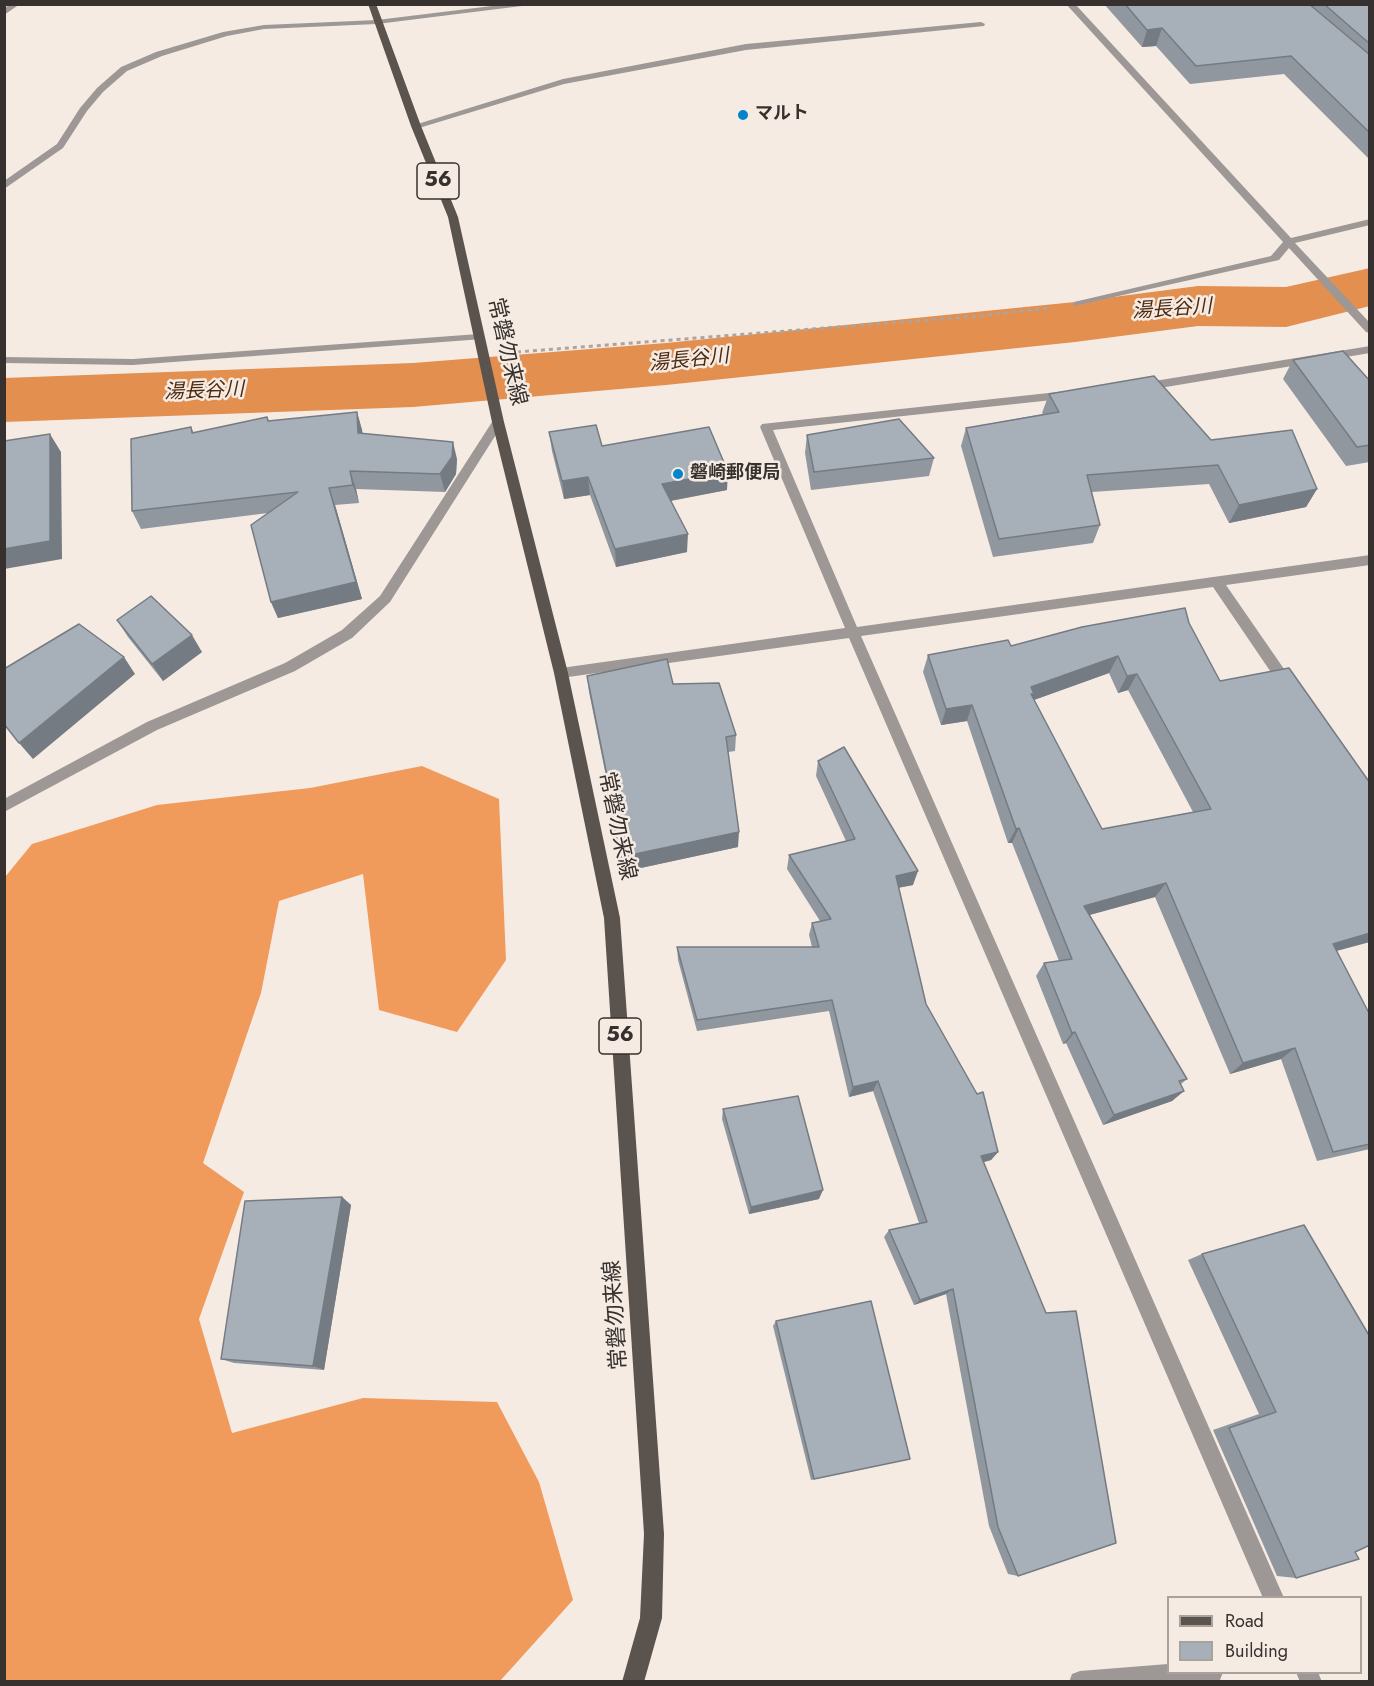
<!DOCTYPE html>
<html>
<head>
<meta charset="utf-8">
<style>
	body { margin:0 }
	#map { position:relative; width:1374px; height:1686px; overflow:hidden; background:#f6ebe3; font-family:Jost,sans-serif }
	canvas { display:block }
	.frame { position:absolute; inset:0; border:6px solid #36312e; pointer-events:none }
	.legend { position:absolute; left:1167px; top:1596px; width:195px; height:78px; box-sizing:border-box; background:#f6ebe3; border:2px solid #a9a19b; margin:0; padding:8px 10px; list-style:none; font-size:18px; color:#36312e }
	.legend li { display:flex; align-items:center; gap:12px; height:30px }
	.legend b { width:30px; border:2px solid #a9a19b }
</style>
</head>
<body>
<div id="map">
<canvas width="1374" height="1686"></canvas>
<div class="frame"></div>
<ul class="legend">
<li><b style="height:8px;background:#5b534e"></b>Road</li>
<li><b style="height:16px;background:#a7b0b9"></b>Building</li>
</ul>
</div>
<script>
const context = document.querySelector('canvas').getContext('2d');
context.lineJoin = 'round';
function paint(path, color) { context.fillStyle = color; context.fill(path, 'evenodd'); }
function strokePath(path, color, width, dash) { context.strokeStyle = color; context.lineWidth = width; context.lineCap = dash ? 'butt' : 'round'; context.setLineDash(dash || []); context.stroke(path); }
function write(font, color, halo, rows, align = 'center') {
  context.font = font + ' Jost,"Noto Sans JP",sans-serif'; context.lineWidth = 5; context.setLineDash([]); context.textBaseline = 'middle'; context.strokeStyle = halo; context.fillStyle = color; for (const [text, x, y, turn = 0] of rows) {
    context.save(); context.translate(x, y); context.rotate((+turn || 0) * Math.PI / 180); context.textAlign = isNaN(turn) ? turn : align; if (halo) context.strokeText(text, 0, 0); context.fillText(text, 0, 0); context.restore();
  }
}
paint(new Path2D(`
	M422 766 499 799 506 960 457 1032 379 1010 363 874 279 901 261 993 203 1163 244 1192 199 1319 232 1433 363 1398 497 1402 539 1482 573 1600 500 1681H5V877L32 844 157 805 310 788Z`), '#f09b5c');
paint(new Path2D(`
	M1370 268V306L1286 327 1198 326 1075 342 666 385 413 407 4 422V378L413 363 666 343 1075 302 1198 286 1286 287Z`), '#e28f4f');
strokePath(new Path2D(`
	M517 352 979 316 1048 308`), '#ada49e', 3, [4, 4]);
paint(new Path2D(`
	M10 4H20L4 15V9Z
	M508 4H538L377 24 264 29 227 36 162 56 127 71 103 92 87 111 63 148 4 189V181L57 144 80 108 97 88 121 67 156 52 223 32 264 25 377 20Z
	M1066 4H1075L1291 238 1370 219V225L1295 243 1370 323V333L1366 332 1289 248 1279 260 1074 306V302L1271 256 1283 242Z
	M981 22 985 24 984 26 746 50 564 84 419 128 411 126 563 79 746 44Z
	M479 334 484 337 483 339 133 365 4 363V357L133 359Z
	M1370 346V353L1142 391 1136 387 1142 383Z
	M1067 391 1073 395 1071 398 773 430 857 627 1370 555V565L1226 585 1293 682 1295 686 1293 690H1283L1213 587 861 636 1284 1598H1263L849 638 561 678 554 673 561 668 845 628 760 427 762 424Z
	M498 418 504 422 390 602 352 638 295 671 157 730 4 812V799L147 722 285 663 342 630 380 596 494 419Z
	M1168 1664V1672H1223L1220 1680 1215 1682H1069L1072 1674 1080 1671Z
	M1296 1672H1318L1322 1682H1300Z`), '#9d9895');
paint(new Path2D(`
	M368 4H376L421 126 458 217 504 422 568 673 620 918 664 1534 662 1618 644 1682H622L640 1618 644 1534 604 918 554 673 492 422 448 217 411 126Z`), '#5b534e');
paint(new Path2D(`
	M1104 4H1370V160L1284 74 1190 84 1156 46 1142 47Z
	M1293 360 1370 381V462L1346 466 1283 379Z
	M1049 394 1211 440 1317 489 1306 507 1229 523 1209 484 1092 492 1100 525 1093 543 993 557 961 446 966 428 1043 414 1042 413Z
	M357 412 362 430 363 434 457 459 456 474 445 492 356 489 359 503 335 505 362 599 278 618 271 602 268 513 141 529 132 511 191 427 194 433 267 417 269 421Z
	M549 432 602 446 727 490 671 501 687 552 616 567 590 495 564 499 552 451Z
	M807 435 934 458 929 476 811 490 805 453Z
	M117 620 202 652 163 681 128 637Z
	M1189 623 1337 951 1370 1015V1149L1317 1161 1281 1059 1230 1074 1155 897 1089 915 1187 1079 1181 1084 1184 1091 1172 1101 1103 1125 1066 1043 1063 1044 1036 976 1044 963 1059 961 1012 843H1008L967 721 941 725 923 672 928 655 1011 646ZM1109 673 1118 693 1128 690 1193 812 1102 829 1034 700Z
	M587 676 673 684 736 735 735 751 728 752 738 847 622 872 605 797 603 782 607 781 589 692Z
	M818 761 913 885 898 888 926 1004 998 1152 991 1160 983 1162 1018 1576 1008 1574 989 1526 946 1294 914 1305 884 1237 889 1230 919 1223 873 1091 849 1097 829 1011 697 1031 678 960 677 947H812L809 935 812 923 820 921 787 869 789 855 846 841 816 776Z
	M723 1109 819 1199 749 1214 722 1119Z
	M342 1197 351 1205 324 1370 234 1363 221 1359Z
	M1304 1225 1296 1578 1277 1576 1213 1430 1259 1414 1188 1260 1202 1254Z
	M776 1321 910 1459 811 1480 773 1326Z`), '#90979f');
paint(new Path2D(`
	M1162 28 1156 46 1142 47 1147 30Z
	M357 412 362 430 363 451 358 433Z
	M50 434 61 452 62 559 4 569V549Z
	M453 442 457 459 456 474 445 492 440 474Z
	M350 471 356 489 359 503 353 485Z
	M728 472 727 490 663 502 662 484Z
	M588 477 590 495 564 499 562 481Z
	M329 488 335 505 362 599 278 618 271 602Z
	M1317 489 1306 507 1229 523 1239 505Z
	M688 534 687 552 616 567 615 549Z
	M192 635 202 652 163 681 152 664Z
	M1118 656 1109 673 1031 701V687Z
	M124 657 135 674 33 759 19 743Z
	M1137 674 1128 690 1118 693 1127 676Z
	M972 705 967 721 941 725 946 709Z
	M1019 828 1012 843H1008L1016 829Z
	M739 832 738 847 622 872 621 857Z
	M918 871 913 885 891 889 896 876Z
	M1166 883 1155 897 1075 919 1084 906Z
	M1370 933V942L1318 956 1333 944Z
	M1075 1032 1066 1043 1063 1044 1072 1033Z
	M1295 1048 1281 1059 1230 1074 1243 1063Z
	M878 1081 873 1091 849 1097 853 1087Z
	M1184 1091 1172 1101 1103 1125 1114 1115Z
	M998 1152 991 1160 974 1165 981 1156Z
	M823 1190 819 1199 749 1214 751 1207Z
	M342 1197 351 1205 324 1370 313 1366Z
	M953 1289 946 1294 914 1305 920 1300Z`), '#757b82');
const building = new Path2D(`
	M1125 4H1309L1370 55V133L1291 56 1196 66 1162 28 1147 30Z
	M1324 4H1370V44Z
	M1343 351 1370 381V445L1357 447 1293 360Z
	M1154 376 1211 440 1292 430 1317 489 1239 505 1218 465 1087 475 1100 525 999 539 966 428 1059 412 1049 394Z
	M357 412 358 433 453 442 452 457 440 474 350 471 353 485 329 488 356 582 271 602 251 525 298 492 132 511 131 439 191 427 192 433 267 417 268 421Z
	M899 419 934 458 814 472 807 435Z
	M596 425 602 446 709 427 728 472 662 484 688 534 615 549 588 477 562 481 549 432Z
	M50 434V541L4 549V441Z
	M151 596 192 635 152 664 117 620Z
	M1185 608 1189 623 1220 681 1289 668 1370 783V933L1333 944 1370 1015V1144L1333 1152 1295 1048 1243 1063 1166 883 1084 906 1187 1079 1179 1081 1184 1091 1114 1115 1075 1032 1072 1033 1044 963 1072 959 1019 828 1016 829 972 705 946 709 928 655 1008 640 1011 646 1082 627ZM1118 656 1127 676 1137 674 1211 809 1102 829 1031 694H1034L1031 687Z
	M79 624 124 657 19 743 4 724V669Z
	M667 659 673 684 719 683 736 735 726 737 739 832 621 857 603 782 608 781 587 676Z
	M844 747 918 871 896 876 926 1004 977 1094 983 1092 998 1152 981 1156 1046 1313 1076 1311 1116 1543 1018 1576 998 1527 953 1289 920 1300 889 1230 927 1222 878 1081 853 1087 832 1000 697 1020 677 947H819L812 923 831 919 789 855 855 839 818 761Z
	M798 1096 823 1190 751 1207 723 1109Z
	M342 1197 313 1366 221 1359 245 1201Z
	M1304 1225 1370 1337V1545L1355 1552 1359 1559 1296 1578 1229 1428 1276 1412 1202 1254Z
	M871 1301 910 1459 814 1479 776 1321Z`);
paint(building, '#a7b0b9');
strokePath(building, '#757b82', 1.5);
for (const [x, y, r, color] of [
	[743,115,6,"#0384cc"],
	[678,474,6,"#0384cc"]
]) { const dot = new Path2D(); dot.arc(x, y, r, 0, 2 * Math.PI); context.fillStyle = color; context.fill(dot); strokePath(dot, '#f6ebe3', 2); }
write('bold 18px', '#36312e', '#f6ebe3', [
	["マルト",755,115],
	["磐崎郵便局",690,474]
], 'left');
write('italic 20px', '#4d2b11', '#f6ebe3', [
	["湯長谷川",1172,310,-4],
	["湯長谷川",689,361,-6],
	["湯長谷川",204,392,-2]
]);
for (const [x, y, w] of [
	[438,181,42],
	[620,1036,42]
]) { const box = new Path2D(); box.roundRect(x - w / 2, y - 18, w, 36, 4.5); context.fillStyle = '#f6ebe3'; context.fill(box); strokePath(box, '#36312e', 1.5); }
write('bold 21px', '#36312e', null, [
	["56",438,181],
	["56",620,1036]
]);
write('22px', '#36312e', '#f6ebe3', [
	["常磐勿来線",506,352,77],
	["常磐勿来線",616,826,78],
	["常磐勿来線",617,1315,-94]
]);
</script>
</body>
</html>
